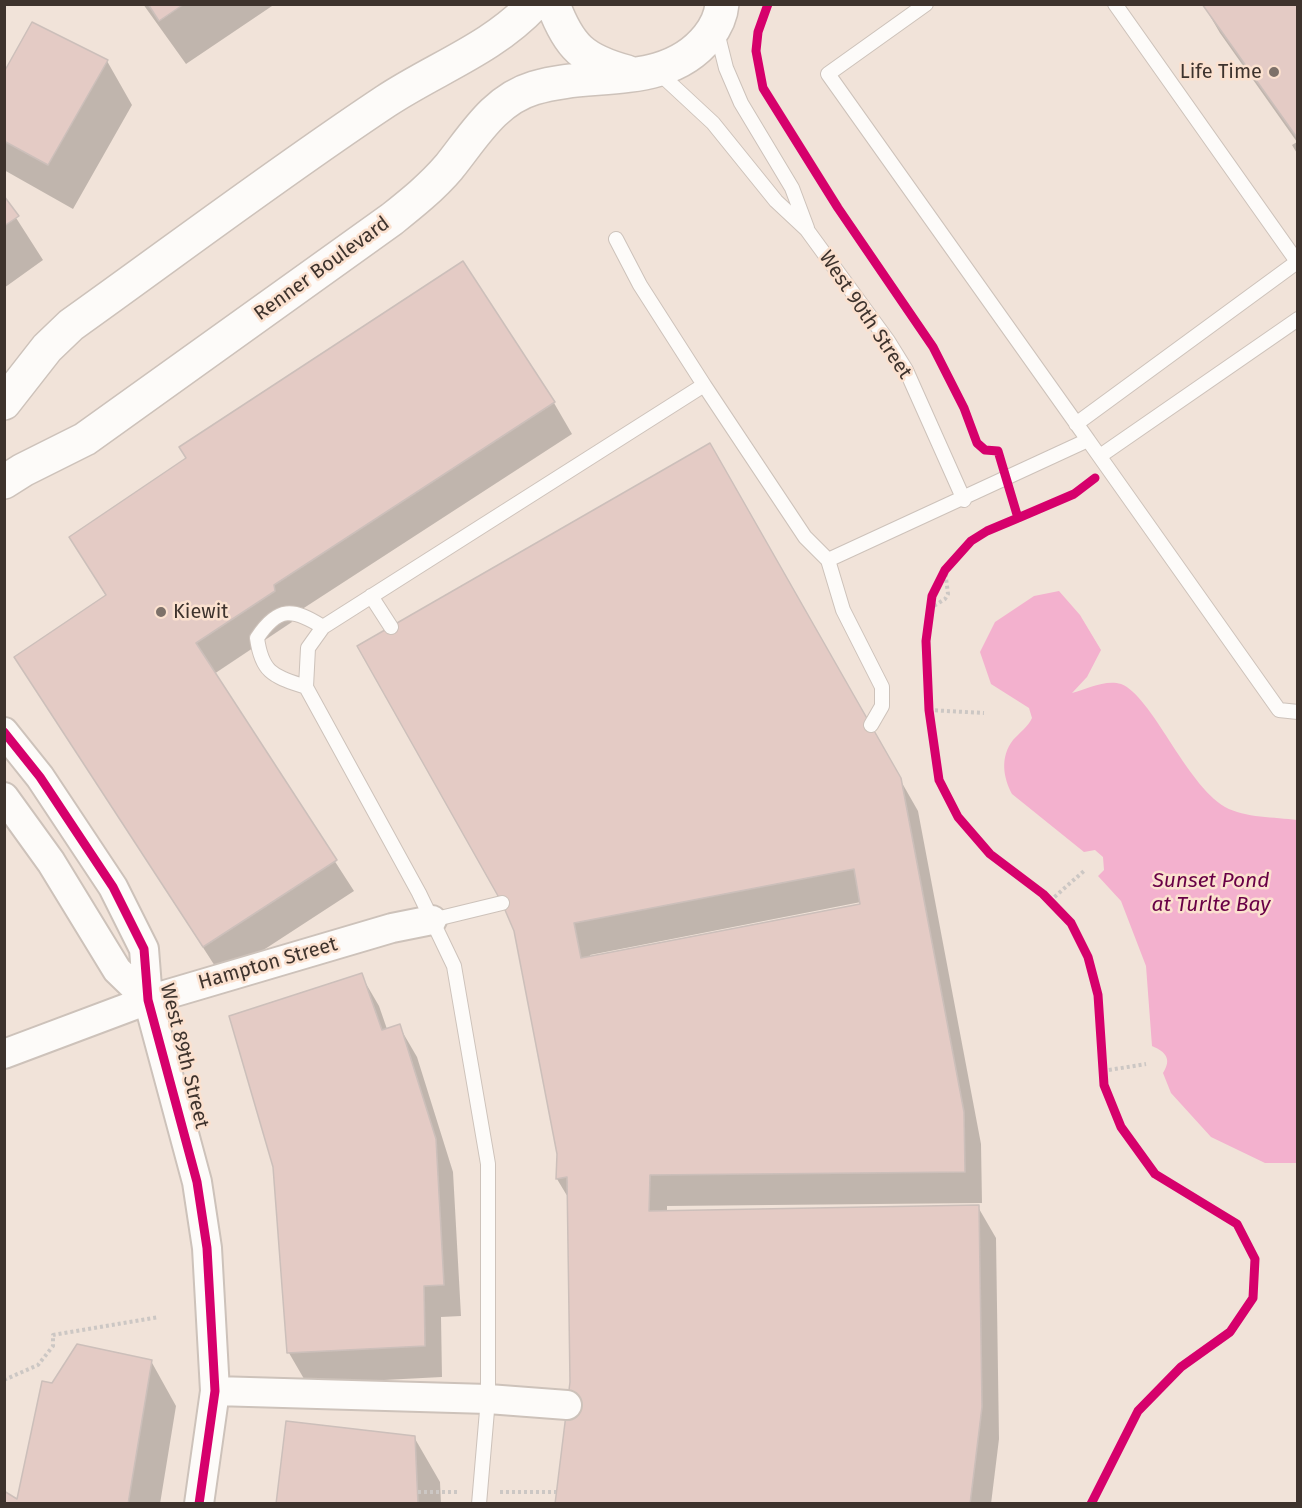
<!DOCTYPE html>
<html>
<head>
<meta charset="utf-8">
<style>
	body { margin:0 }
	#map { position:relative; width:1302px; height:1508px; overflow:hidden; background:#f1e3d9; font-family:"Fira Sans",sans-serif }
	canvas { display:block }
	.frame { position:absolute; inset:0; border:6px solid #3e332d; pointer-events:none }
</style>
</head>
<body>
<div id="map">
<canvas width="1302" height="1508"></canvas>
<div class="frame"></div>
</div>
<script>
const context = document.querySelector('canvas').getContext('2d');
context.lineJoin = 'round';
function paint(path, color) { context.fillStyle = color; context.fill(path, 'evenodd'); }
function strokePath(path, color, width, dash) { context.strokeStyle = color; context.lineWidth = width; context.lineCap = dash ? 'butt' : 'round'; context.setLineDash(dash || []); context.stroke(path); }
function write(font, color, halo, rows, align = 'center') {
  context.font = font + ' "Fira Sans",sans-serif'; context.lineWidth = 5; context.setLineDash([]); context.textBaseline = 'middle'; context.strokeStyle = halo; context.fillStyle = color; for (const [text, x, y, turn = 0] of rows) {
    context.save(); context.translate(x, y); context.rotate((+turn || 0) * Math.PI / 180); context.textAlign = isNaN(turn) ? turn : align; if (halo) context.strokeText(text, 0, 0); context.fillText(text, 0, 0); context.restore();
  }
}
paint(new Path2D(`
	M1059 591 1080 615 1101 650 1087 677 1072 693C1086 689 1106 679 1121 684 1152 696 1185 783 1225 807 1245 818 1275 817 1297 820V1163H1265L1211 1137 1171 1093 1163 1073C1172 1059 1166 1052 1152 1046L1146 966 1121 901 1098 876 1104 870 1103 857 1095 850 1084 852 1012 794C1003 777 1000 757 1013 740 1019 733 1028 727 1032 718L1029 708 991 684 980 652 995 622 1034 596Z`), '#f3b1ce');
paint(new Path2D(`
	M143 4H275L186 64Z
	M1203 4H1298V155L1292 145 1297 142 1220 33Z
	M107 61 132 105 73 209 4 170V75Z
	M4 199 43 260 4 288Z
	M554 403 572 434 290 617 292 622 214 674 354 891 222 977 16 657 106 596 71 537Z
	M710 446 918 811 981 1144 982 1203 667 1206V1212L978 1207 996 1238 999 1439 991 1504H556L572 1382 569 1199 557 1179 558 1154 515 931ZM861 902 862 906 591 958 590 955Z
	M361 975 379 1006 387 1029 399 1026 417 1057 453 1172 461 1316 441 1317 442 1377 307 1384 289 1353Z
	M151 1361 176 1406 160 1504H4L18 1501 53 1385Z
	M414 1437 440 1482 441 1504H278Z`), '#0003');
const building = new Path2D(`
	M148 4H184L159 21Z
	M1202 4H1298V139Z
	M32 22 108 60 48 165 4 141V72Z
	M4 196 19 216 4 226Z
	M463 261 555 402 274 585 275 591 196 643 337 860 203 947 14 657 106 595 69 537 186 458 179 447Z
	M710 443 901 778 964 1112 965 1172 650 1175 649 1211 979 1205 982 1407 970 1504H555L570 1382 567 1177 556 1179 557 1154 514 931 502 903 357 646ZM854 869 860 904 581 958 574 923Z
	M362 973 382 1030 400 1024 436 1139 444 1285 424 1286 425 1346 287 1353 273 1167 229 1016Z
	M77 1344 152 1360 128 1504H4V1491L17 1499 42 1381 52 1383Z
	M286 1421 415 1436 418 1504H276Z`);
paint(building, '#e4cbc5');
strokePath(building, '#ccbfba', 1.5);
const service = new Path2D(`
	M926 4 828 74 1088 440
	M1115 4 1298 263
	M717 32 726 68 741 103 792 188 807 228
	M657 71 713 123 776 201 807 230 888 341 906 370 964 500
	M616 239 640 285 704 385
	M1076 424 1297 262
	M1100 456 1298 319
	M828 560 843 610 882 687V706L871 725
	M371 596 391 627
	M306 687C274 676 262 674 257 638 278 606 293 608 323 627
	M432 920 502 903
	M479 1504 488 1399V1164L454 966 419 893 306 687 308 648 323 627 704 385 805 537 828 560 1088 440 1279 710 1298 712`);
const minor = new Path2D(`
	M4 732 40 777 113 887 144 949 148 1000 197 1182 207 1248 215 1391 199 1504
	M4 797 51 862 117 970 148 1000
	M4 1054 148 1000 392 928 432 920
	M215 1391 488 1399 567 1405`);
const secondary = new Path2D(`
	M553 4C569 47 583 60 627 72
	M4 403 47 348 71 325C176 250 279 172 386 101 436 68 492 49 534 4
	M4 482 23 470 85 439 392 219C412 203 432 187 449 167 474 136 494 100 534 88 592 70 666 90 708 37 715 28 721 16 722 4`);
strokePath(service, '#cdc2ba', 16);
strokePath(minor, '#cdc2ba', 32);
strokePath(secondary, '#cdc2ba', 36);
strokePath(new Path2D(`
	M929 609 945 599 948 594 945 570
	M929 710 984 713
	M1050 901 1085 870
	M1103 1071 1146 1064
	M4 1380 38 1365 53 1346V1335L159 1317
	M418 1492H459
	M500 1492H556`), '#ccc7c4', 4, [3, 3]);
strokePath(service, '#fdfbf9', 14);
strokePath(minor, '#fdfbf9', 28);
strokePath(secondary, '#fdfbf9', 33);
strokePath(new Path2D(`
	M768 4 758 32 756 51 763 88 838 208 933 347 964 408 977 443 985 450 998 451 1018 518 987 531 971 541 945 570 932 596 926 641 929 710 939 780 958 817 990 854 1043 894 1071 923 1088 957 1098 995 1104 1085 1121 1127 1155 1174 1237 1224 1255 1259 1253 1298 1230 1332 1181 1367 1138 1411 1091 1504
	M1018 518 1074 494 1095 478
	M4 732 40 777 113 887 144 949 148 1000 197 1182 207 1248 215 1391 199 1504`), '#d6006c', 9);
for (const [x, y, r, color] of [
	[1274,72,6,"#7d7169"],
	[161,612,6,"#7d7169"]
]) { const dot = new Path2D(); dot.arc(x, y, r, 0, 2 * Math.PI); context.fillStyle = color; context.fill(dot); strokePath(dot, '#fbe1cf', 2); }
write('20px', '#3e332d', '#fbe1cf', [
	["Life Time",1262,72],
	["Kiewit",173,612,"left"]
], 'right');
write('20px', '#3e332d', '#fbe1cf', [
	["Renner Boulevard",322,269,-36],
	["West 90th Street",865,315,56],
	["Hampton Street",268,964,-16],
	["West 89th Street",184,1056,76]
]);
write('italic 21px', '#690046', '#fbe1cf', [
	["Sunset Pond",1211,881],
	["at Turlte Bay",1211,905]
]);
</script>
</body>
</html>
